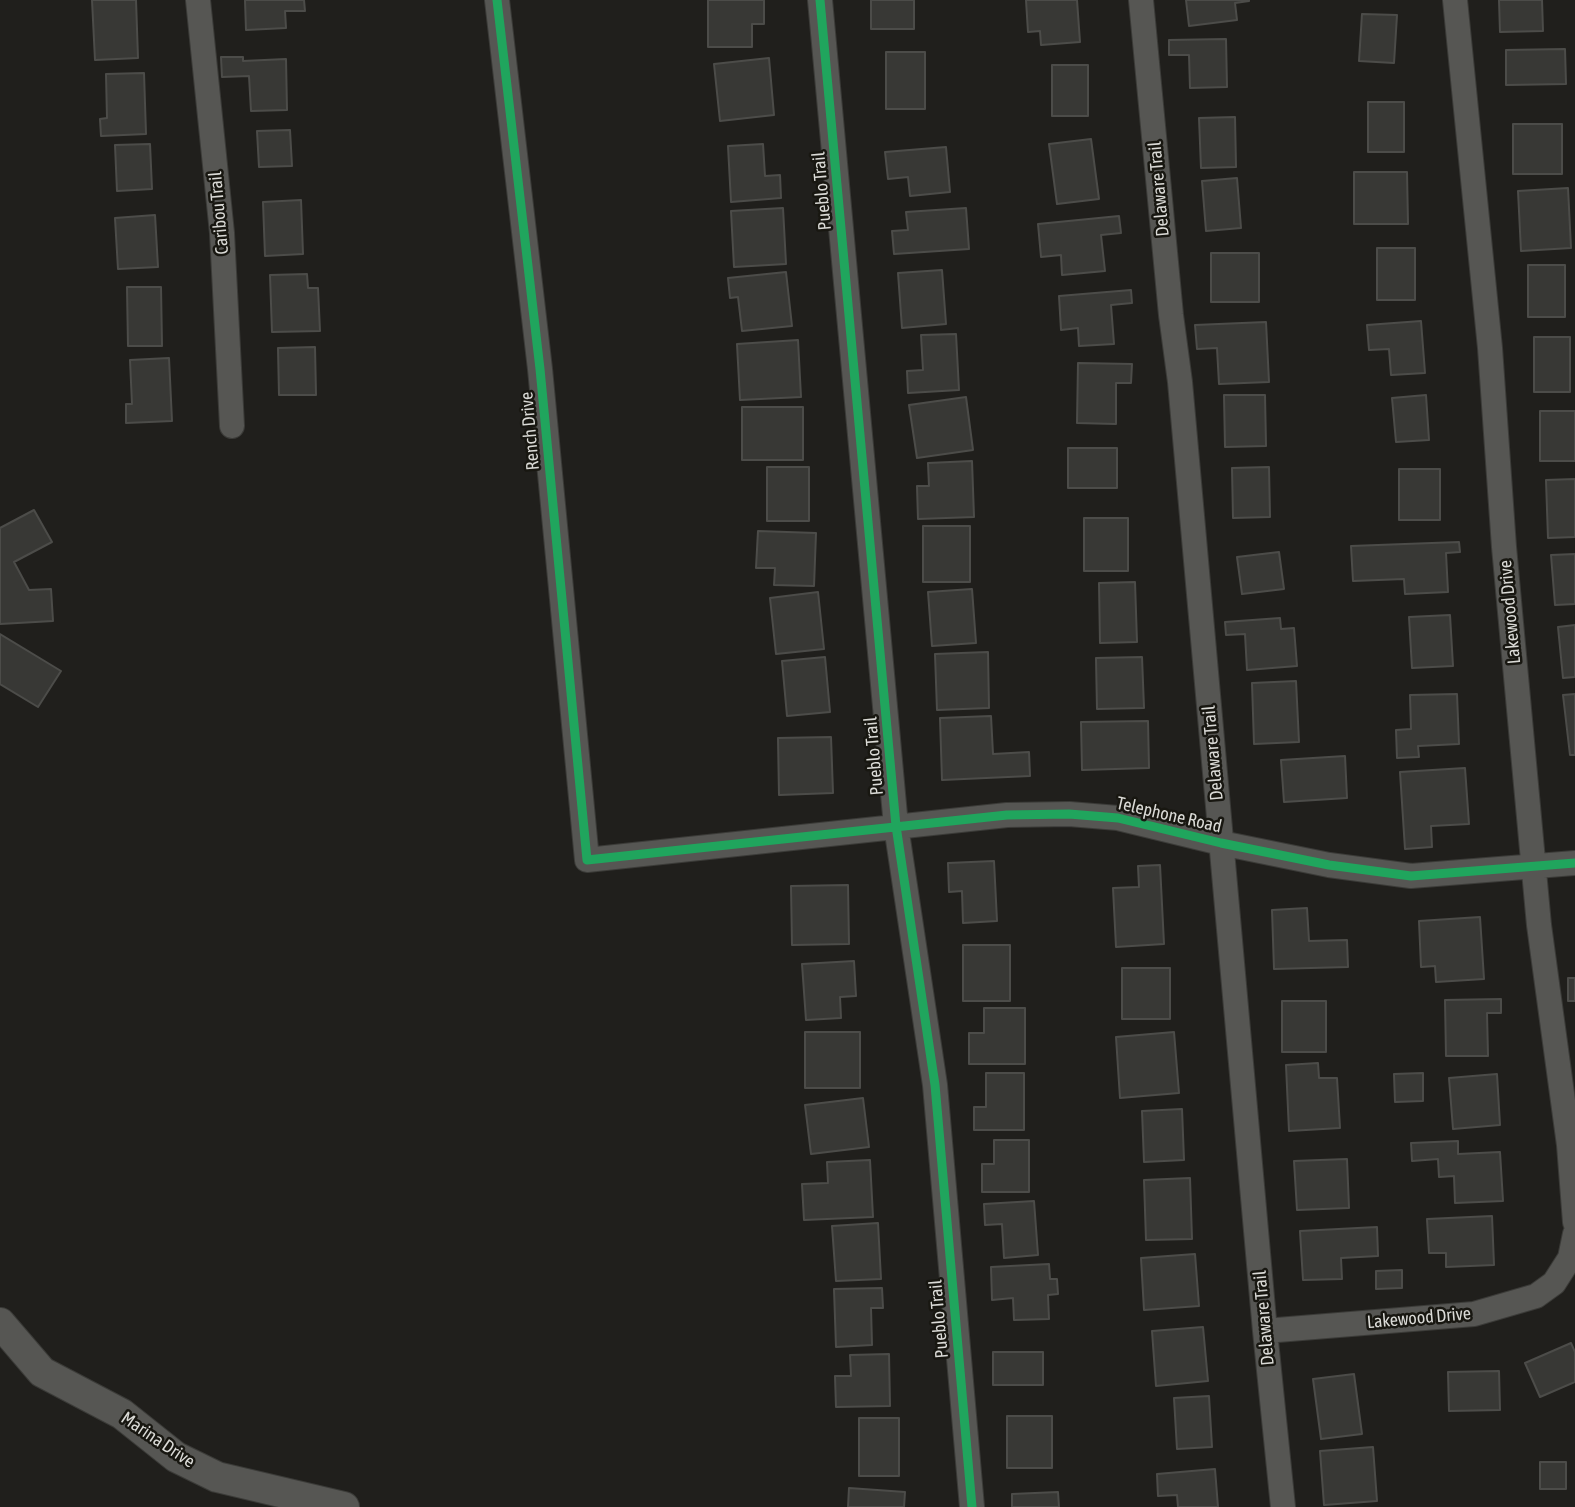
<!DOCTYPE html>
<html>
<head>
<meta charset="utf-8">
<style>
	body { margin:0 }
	canvas { display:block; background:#201f1c }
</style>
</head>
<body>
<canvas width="1575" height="1507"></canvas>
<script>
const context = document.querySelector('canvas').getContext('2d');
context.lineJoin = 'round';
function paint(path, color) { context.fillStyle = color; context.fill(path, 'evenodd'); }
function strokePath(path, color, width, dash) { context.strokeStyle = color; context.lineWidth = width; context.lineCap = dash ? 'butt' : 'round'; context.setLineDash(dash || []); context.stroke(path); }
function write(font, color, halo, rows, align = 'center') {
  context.font = font + ' "Asap Condensed",sans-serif'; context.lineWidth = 5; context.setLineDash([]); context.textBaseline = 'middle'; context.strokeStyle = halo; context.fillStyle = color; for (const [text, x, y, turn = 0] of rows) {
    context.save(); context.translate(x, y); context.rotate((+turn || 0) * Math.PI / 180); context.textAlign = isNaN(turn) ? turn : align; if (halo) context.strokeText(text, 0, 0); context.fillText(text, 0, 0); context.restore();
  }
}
const building = new Path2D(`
	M92 0H136L138 58 95 60Z
	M245 0H304L305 11H285L286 28 246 30Z
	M708 0H764V24H752V47H708Z
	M871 0H914V29H871Z
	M1026 0H1077L1080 42 1041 45 1040 31 1028 32Z
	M1186 0H1249V1L1235 3 1237 20 1189 26Z
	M1499 0H1542L1543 31 1500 32Z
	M1362 14 1397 15 1394 63 1359 61Z
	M1226 39 1227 87 1190 88 1189 55H1169V40Z
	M1565 49 1566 84 1506 85V50Z
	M886 52H925V109H886Z
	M221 57H243V61L286 59 287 110 251 111 249 76 222 77Z
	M769 58 774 115 720 121 714 64Z
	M1052 65H1088V116H1052Z
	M144 73 146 134 101 136 100 119 107 118 106 74Z
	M1368 102H1404V152H1368Z
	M1235 117 1236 167 1201 168 1199 118Z
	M1513 124H1562V174H1513Z
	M290 130 292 166 259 167 257 131Z
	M1091 139 1099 199 1057 204 1049 144Z
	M150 144 152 189 117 191 115 145Z
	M763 144 765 176 780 175 781 198 731 202 728 146Z
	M946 147 950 192 910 196 908 177 888 179 885 152Z
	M1354 172H1407L1408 224H1354Z
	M1237 178 1241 228 1206 231 1202 181Z
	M1568 188 1571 248 1521 251 1518 191Z
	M301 200 303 254 265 256 263 202Z
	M783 208 786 264 734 267 731 211Z
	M966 208 969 249 894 254 892 231 908 230 906 212Z
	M155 215 158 267 118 269 115 218Z
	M1119 216 1121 233 1101 235 1105 271 1062 275 1061 255 1041 257 1038 224Z
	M1377 248H1415V300H1377Z
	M1211 253H1259V302H1211Z
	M1528 265H1565V317H1528Z
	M942 270 946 324 902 328 898 273Z
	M786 272 792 326 742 331 738 297 730 298 728 278Z
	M307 274 308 288H318L320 331 272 332 270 275Z
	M127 287H161L162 346H128Z
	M1131 290 1132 303 1111 305 1114 344 1079 346 1078 328 1061 330 1059 296Z
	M1421 321 1425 373 1391 375 1389 349 1369 350 1367 325Z
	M1266 322 1269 382 1219 384 1217 348 1197 349 1195 325Z
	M956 334 959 390 908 393 907 371 923 370 921 335Z
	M1534 337H1570V392H1534Z
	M798 340 801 397 740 400 737 344Z
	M315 347 316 395H279L278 348Z
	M169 358 172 421 126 423V404H132L130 360Z
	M1078 363 1132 364 1131 383H1116V424L1077 423Z
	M1224 395H1265L1266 446 1225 447Z
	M1426 395 1429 440 1396 442 1392 398Z
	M966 397 973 450 917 458 909 405Z
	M742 407H803V460H742Z
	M1540 411H1575V461H1540Z
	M1068 448H1117V488H1068Z
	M972 461 974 517 918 519 917 486H929L928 463Z
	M767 467H809V521H767Z
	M1269 467 1270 517 1233 518 1232 468Z
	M1399 469H1440V520H1399Z
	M1575 479V537L1548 538 1546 480Z
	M34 510 52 542 14 562 29 590 51 589 53 621 0 624V528Z
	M1084 518H1128V571H1084Z
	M923 526H970V582H923Z
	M758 531 816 533 814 586 774 585 775 568H756Z
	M1459 542 1460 552 1446 553 1448 592 1405 594 1404 579 1353 581 1351 546Z
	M1279 552 1284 589 1242 594 1237 557Z
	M1575 554V604L1555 605 1551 555Z
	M1135 582 1137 642 1100 643 1099 583Z
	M972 589 976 643 932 646 928 592Z
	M818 592 824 649 776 654 770 598Z
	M1450 615 1453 666 1412 668 1409 617Z
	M1280 618 1281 629 1294 628 1297 666 1247 670 1245 634 1226 635 1225 622Z
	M1575 625V677L1563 678 1558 627Z
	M0 634 61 671 38 707 0 684Z
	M988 652 989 708 937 710 935 654Z
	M825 657 830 712 787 716 782 661Z
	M1142 657 1144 708 1097 709 1096 658Z
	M1296 681 1299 742 1254 744 1252 683Z
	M1457 694 1459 744 1418 746 1419 757 1397 758 1396 730 1411 729 1410 695Z
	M1575 694V755H1570L1563 695Z
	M991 716 993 754 1029 752 1030 776 942 780 940 718Z
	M1148 721 1149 768 1082 770 1081 722Z
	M831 737 833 793 779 795 778 738Z
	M1345 756 1347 798 1284 802 1281 760Z
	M1465 768 1469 824 1431 826 1432 847 1405 849 1400 772Z
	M994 861 997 921 963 923 962 891 949 892 948 863Z
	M1160 865 1164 944 1116 947 1113 888 1139 887 1138 866Z
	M848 885 849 944 792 945 791 886Z
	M1307 908 1309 941 1347 940 1348 967 1274 969 1272 910Z
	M1480 917 1484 979 1436 982 1435 966 1421 967 1419 921Z
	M963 945H1010V1001H963Z
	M854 961 856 996 840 997 841 1018 806 1020 802 964Z
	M1122 968H1170V1019H1122Z
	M1568 978H1575V1001H1568Z
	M1501 999V1013H1487L1488 1056H1446L1445 1000Z
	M1282 1001H1326V1052H1282Z
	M984 1008H1025V1064H969V1033H984Z
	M805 1032H860V1088H805Z
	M1174 1032 1179 1093 1120 1098 1116 1037Z
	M1318 1063 1319 1078H1337L1340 1128 1289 1131 1286 1065Z
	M986 1073H1024V1130H974V1107H986Z
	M1423 1073V1101L1395 1102 1394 1074Z
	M1497 1074 1500 1125 1453 1129 1449 1078Z
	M863 1098 869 1147 811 1154 805 1105Z
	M1182 1109 1184 1160 1144 1162 1142 1111Z
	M994 1140H1029V1192H982V1164H994Z
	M1458 1141V1154L1500 1152 1503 1201 1455 1203 1454 1176 1439 1177 1438 1159 1412 1161 1411 1143Z
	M1347 1159 1349 1208 1297 1210 1294 1161Z
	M870 1160 873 1217 804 1220 802 1184 828 1183 827 1162Z
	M1190 1178 1192 1239 1146 1240 1144 1180Z
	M1034 1201 1038 1255 1004 1258 1002 1224 985 1225 984 1204Z
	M1492 1216 1494 1265 1446 1267V1253H1429L1427 1219Z
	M878 1223 881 1279 836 1281 832 1226Z
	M1377 1227 1378 1256 1341 1258 1342 1279 1303 1280 1300 1231Z
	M1195 1254 1199 1306 1144 1310 1141 1258Z
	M1049 1264 1050 1279H1057L1058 1294 1048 1295 1049 1319 1014 1320 1013 1298 992 1300 991 1267Z
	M1402 1270V1288L1376 1289V1271Z
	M882 1288 883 1308H871L872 1345 836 1347 834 1289Z
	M1203 1327 1208 1381 1156 1386 1152 1331Z
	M1571 1343 1575 1352V1382L1540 1397 1525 1363Z
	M993 1352H1043V1385H993Z
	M889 1354 890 1406 836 1407 835 1376H851L850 1355Z
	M1499 1371 1500 1410 1449 1411 1448 1372Z
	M1354 1374 1362 1434 1321 1439 1313 1379Z
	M1209 1396 1212 1447 1177 1449 1174 1398Z
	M1007 1416H1052V1468H1007Z
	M859 1418H899V1476H859Z
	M1373 1447 1377 1501 1324 1505 1320 1451Z
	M1540 1462H1566V1489H1540Z
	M1215 1469 1218 1507H1178L1177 1495 1158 1496 1157 1474Z
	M849 1488 905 1492 904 1507H848Z
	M1058 1492 1059 1507H1012V1494Z`);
paint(building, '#383835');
strokePath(building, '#4c4c49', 2);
const minor = new Path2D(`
	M198 0 222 233 232 426
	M497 0 540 369 587 860 1007 815 1069 814 1118 818 1221 843 1329 865 1411 876 1575 863
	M820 0 896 826 935 1085 972 1507
	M1141 0 1171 315 1180 382 1265 1331 1283 1507
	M1455 0 1490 348 1504 547 1539 925 1569 1145 1575 1222
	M1265 1331 1474 1314 1536 1296 1554 1283 1570 1258 1575 1234`);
const tertiary = new Path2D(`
	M0 1323 42 1372 122 1414 176 1457 217 1477 344 1507`);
strokePath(minor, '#3b3b38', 26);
strokePath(tertiary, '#3b3b38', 32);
strokePath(minor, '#565653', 24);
strokePath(tertiary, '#565653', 30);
strokePath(new Path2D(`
	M497 0 540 369 587 860 1007 815 1069 814 1118 818 1221 843 1329 865 1411 876 1575 863
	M820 0 896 826 935 1085 972 1507`), '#20a55d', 9);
write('18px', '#dadad6', '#181711', [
	["Delaware Trail",1159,189,-95],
	["Pueblo Trail",822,191,-95],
	["Caribou Trail",219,213,-95],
	["Rench Drive",530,431,-95],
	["Lakewood Drive",1510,612,-95],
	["Delaware Trail",1213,753,-95],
	["Pueblo Trail",874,756,-95],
	["Telephone Road",1169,815,13],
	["Delaware Trail",1264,1318,-95],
	["Lakewood Drive",1419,1318,-5],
	["Pueblo Trail",939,1319,-95],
	["Marina Drive",158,1440,34]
]);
</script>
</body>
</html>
